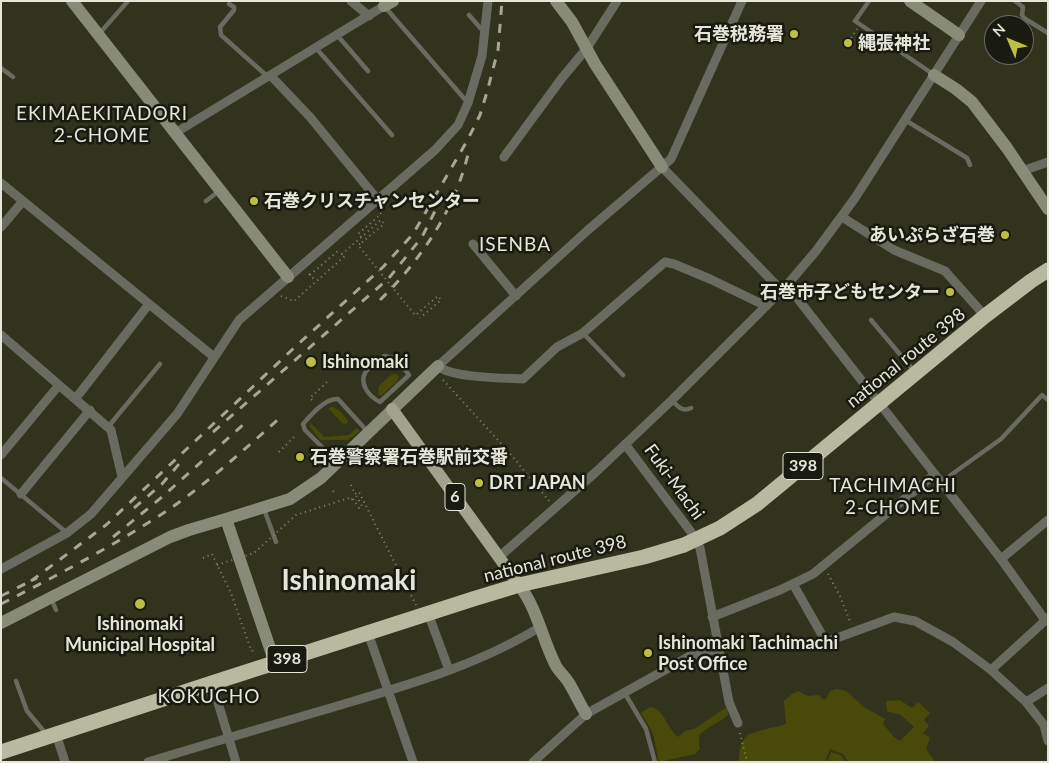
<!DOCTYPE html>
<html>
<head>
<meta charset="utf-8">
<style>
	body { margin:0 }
	#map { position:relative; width:1049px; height:763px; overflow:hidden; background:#32331c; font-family:Lato,sans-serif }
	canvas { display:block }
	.frame { position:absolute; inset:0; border:2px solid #e5e6d8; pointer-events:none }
	.north { position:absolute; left:984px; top:15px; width:50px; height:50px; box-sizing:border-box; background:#191a10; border:1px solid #6b6c60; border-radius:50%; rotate:315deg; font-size:14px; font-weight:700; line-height:20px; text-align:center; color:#e5e6d8 }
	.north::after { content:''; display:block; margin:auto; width:18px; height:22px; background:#bdbf43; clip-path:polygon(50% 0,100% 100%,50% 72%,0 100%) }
</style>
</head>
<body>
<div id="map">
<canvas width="1049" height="763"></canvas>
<div class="frame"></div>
<div class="north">N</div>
</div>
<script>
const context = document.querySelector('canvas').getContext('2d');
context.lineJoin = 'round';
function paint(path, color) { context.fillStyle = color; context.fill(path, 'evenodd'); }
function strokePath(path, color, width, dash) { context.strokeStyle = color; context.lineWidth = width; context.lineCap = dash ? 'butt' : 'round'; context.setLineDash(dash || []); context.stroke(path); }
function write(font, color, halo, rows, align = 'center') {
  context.font = font + ' Lato,"Noto Sans JP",sans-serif'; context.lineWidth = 5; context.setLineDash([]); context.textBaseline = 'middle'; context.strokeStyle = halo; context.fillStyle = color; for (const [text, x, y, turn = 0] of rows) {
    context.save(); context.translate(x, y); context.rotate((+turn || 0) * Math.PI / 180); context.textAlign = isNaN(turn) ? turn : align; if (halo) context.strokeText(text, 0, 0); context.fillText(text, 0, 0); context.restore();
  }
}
paint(new Path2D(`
	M395 374 399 376 397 381 383 394 381 396 378 394 379 386 391 375Z
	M333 407 341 412 348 421 346 424 342 423 328 408Z
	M310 423 312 424 324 437 349 435 357 428 360 431 348 440H320L310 427Z
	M837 689 846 691 864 707 885 719 883 724 894 737 900 741 914 727 901 715 887 711 886 701 900 700 912 708 918 702 930 713 924 720 929 726 923 733 930 738 926 749 935 762H848L843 754 830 749 825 762H739C738 754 741 741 747 736 753 731 778 727 786 724L784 701 792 694 798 691 808 696 819 695 824 700 827 697 830 691Z
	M650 707C665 709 666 728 678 737L685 731 694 729 727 707 728 715C719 723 708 726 699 735V745L700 749 695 754 659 762 653 733 641 713Z
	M831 752 841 755 845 762H827Z`), '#494a09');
strokePath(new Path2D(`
	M851 38 857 29
	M361 237 358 234 381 214 378 210
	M309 274 316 281
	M310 275 339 250
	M281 296 294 301 345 256 342 254 381 220 384 224 360 244
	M417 314 438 296 441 300 420 318
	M443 380 507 450 550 502
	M312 400 310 398 327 382 326 381
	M279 452 295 436
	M351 485 355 494 359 492 416 605
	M333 491 334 492
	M353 499 359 508 362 506 355 494
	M203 558 212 554 231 593 251 650H252L254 654
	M493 572 498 578
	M828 574 840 596 851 624
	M740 733 747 762`), '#868774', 2, [1, 4]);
strokePath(new Path2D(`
	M869 1 855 21 933 74
	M1015 1 1023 7 1022 15 1024 18 1048 33
	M229 4 234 7V10L220 27 221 35 267 76
	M385 7 468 103
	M469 15 483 31
	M99 34 128 1
	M337 35 368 71
	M316 48 392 135
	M1 68 13 77
	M905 120 967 158 970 165
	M206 201 219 191
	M871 320 914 371
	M583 333 623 375
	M384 356 396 358 409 375 380 402C370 397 359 385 365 373 369 366 378 361 384 356Z
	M672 400C678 407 682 412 691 408
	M108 427 160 364
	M336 461 305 430 303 424C311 415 325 398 338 399L368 432
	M1 478 67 533
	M941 482 1001 439 1042 395 1048 400
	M264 509 276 542
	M51 598 56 610
	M16 681 27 711 47 735
	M624 692 646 729 655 762`), '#6a6b60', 4.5);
strokePath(new Path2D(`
	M351 1 369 16
	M742 1 671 159 588 230 438 366C452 378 503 378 523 379L557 347 583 333 665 262 674 264 710 279 766 306
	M271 76 310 117 377 199
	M175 133 384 6
	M504 157 562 78 587 48 617 1
	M662 167 781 290
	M1022 171 1048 162
	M1 183 214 357
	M842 217 894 250 945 271 985 316
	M1 227 23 201
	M473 244 516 296
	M787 285 1001 559 1045 620
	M1 335 111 430 122 477
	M76 398 149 304
	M625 444 691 532 700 548 729 702 738 723
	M1 455 59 385
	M21 494 90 410
	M498 558 597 471 672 400 787 285 816 251 855 198 981 1
	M1001 559 1048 520
	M1 569 67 533 91 514 177 414 239 320 435 150 458 125 468 103 482 56 488 1
	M793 584 826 642 894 617 915 621 953 642 991 670 1026 702 1044 725 1048 741
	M428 613 449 670
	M712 617 780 590 813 574 935 474
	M368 633 413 762
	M991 670 1048 618
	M212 683 236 762
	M1026 702 1048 688
	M56 734 65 762
	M148 762C210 743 272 725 334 707 404 686 477 666 540 627
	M533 762 586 714 690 656 719 649`), '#6a6b60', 9);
strokePath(new Path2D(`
	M72 1 288 277
	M556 1 572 22 595 64 662 167
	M910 1 959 35
	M384 6 393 1
	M934 75 956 89 972 102 1007 148 1048 209
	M519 585C537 608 542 638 555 664 558 671 565 676 569 683 575 693 580 704 586 714
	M1 623 170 537 189 530 226 519
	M275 663 226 519 290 499 321 478 438 366`), '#898b79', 12);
strokePath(new Path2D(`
	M392 409 519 585`), '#a2a38d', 12);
strokePath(new Path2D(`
	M1 752 212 683 473 599 519 585 644 557 684 545 720 528 757 504 985 316 1031 281 1048 270`), '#b8b99e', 15);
strokePath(new Path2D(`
	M380 300C422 259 456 208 469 150
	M213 432 389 278 422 237 438 205
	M134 508 162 484 179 464
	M113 537 162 497 245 423
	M31 581 106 525 295 347 383 267 413 234 467 141 480 115 487 92 498 50 502 1
	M1 596 37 578
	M1 604C58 575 115 545 168 510 209 482 246 448 283 415`), '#a5a694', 3, [9, 9]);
strokePath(new Path2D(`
	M360 244 358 245 415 315 417 314
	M217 565 254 553 296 515 349 498 350 500 353 499`), '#868774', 2, [1, 4]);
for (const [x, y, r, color] of [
	[794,34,5,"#bdbf43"],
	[848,43,5,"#bdbf43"],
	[254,201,5,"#bdbf43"],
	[1005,235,5,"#bdbf43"],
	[950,292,5,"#bdbf43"],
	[311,362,6,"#bdbf43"],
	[300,457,5,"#bdbf43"],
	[479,483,5,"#bdbf43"],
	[140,604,6,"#bdbf43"],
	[648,653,5,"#bdbf43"]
]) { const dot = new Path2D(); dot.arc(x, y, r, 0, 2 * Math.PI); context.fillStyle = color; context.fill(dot); strokePath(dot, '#191a10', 2); }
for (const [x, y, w] of [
	[803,466,40],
	[455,497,20],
	[287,659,40]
]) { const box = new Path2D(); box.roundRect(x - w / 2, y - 13.5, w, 27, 4); context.fillStyle = '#191a10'; context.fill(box); strokePath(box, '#e5e6d8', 1); }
write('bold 16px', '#e5e6d8', null, [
	["398",803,466],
	["6",455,497],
	["398",287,659]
]);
write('bold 18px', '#e5e6d8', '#191a10', [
	["石巻税務署",784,34,"right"],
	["縄張神社",858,43],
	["石巻クリスチャンセンター",264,201],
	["あいぷらざ石巻",995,235,"right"],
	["石巻市子どもセンター",940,292,"right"],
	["Ishinomaki",322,362],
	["石巻警察署石巻駅前交番",310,457],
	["DRT JAPAN",489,483],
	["Ishinomaki",140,624,"center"],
	["Municipal Hospital",140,645,"center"],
	["Ishinomaki Tachimachi",658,643],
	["Post Office",658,664]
], 'left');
write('18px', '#e5e6d8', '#191a10', [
	["national route 398",906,358,-39],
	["Fuki-Machi",674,482,54],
	["national route 398",555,559,-14]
]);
context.letterSpacing = '1px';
write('19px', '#e5e6d8', '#191a10', [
	["EKIMAEKITADORI",102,114],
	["2-CHOME",102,136],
	["ISENBA",515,245],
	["TACHIMACHI",893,486],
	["2-CHOME",893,508],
	["KOKUCHO",209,697]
]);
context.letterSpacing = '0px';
write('bold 28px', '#e5e6d8', '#191a10', [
	["Ishinomaki",349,581]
]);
</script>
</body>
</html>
